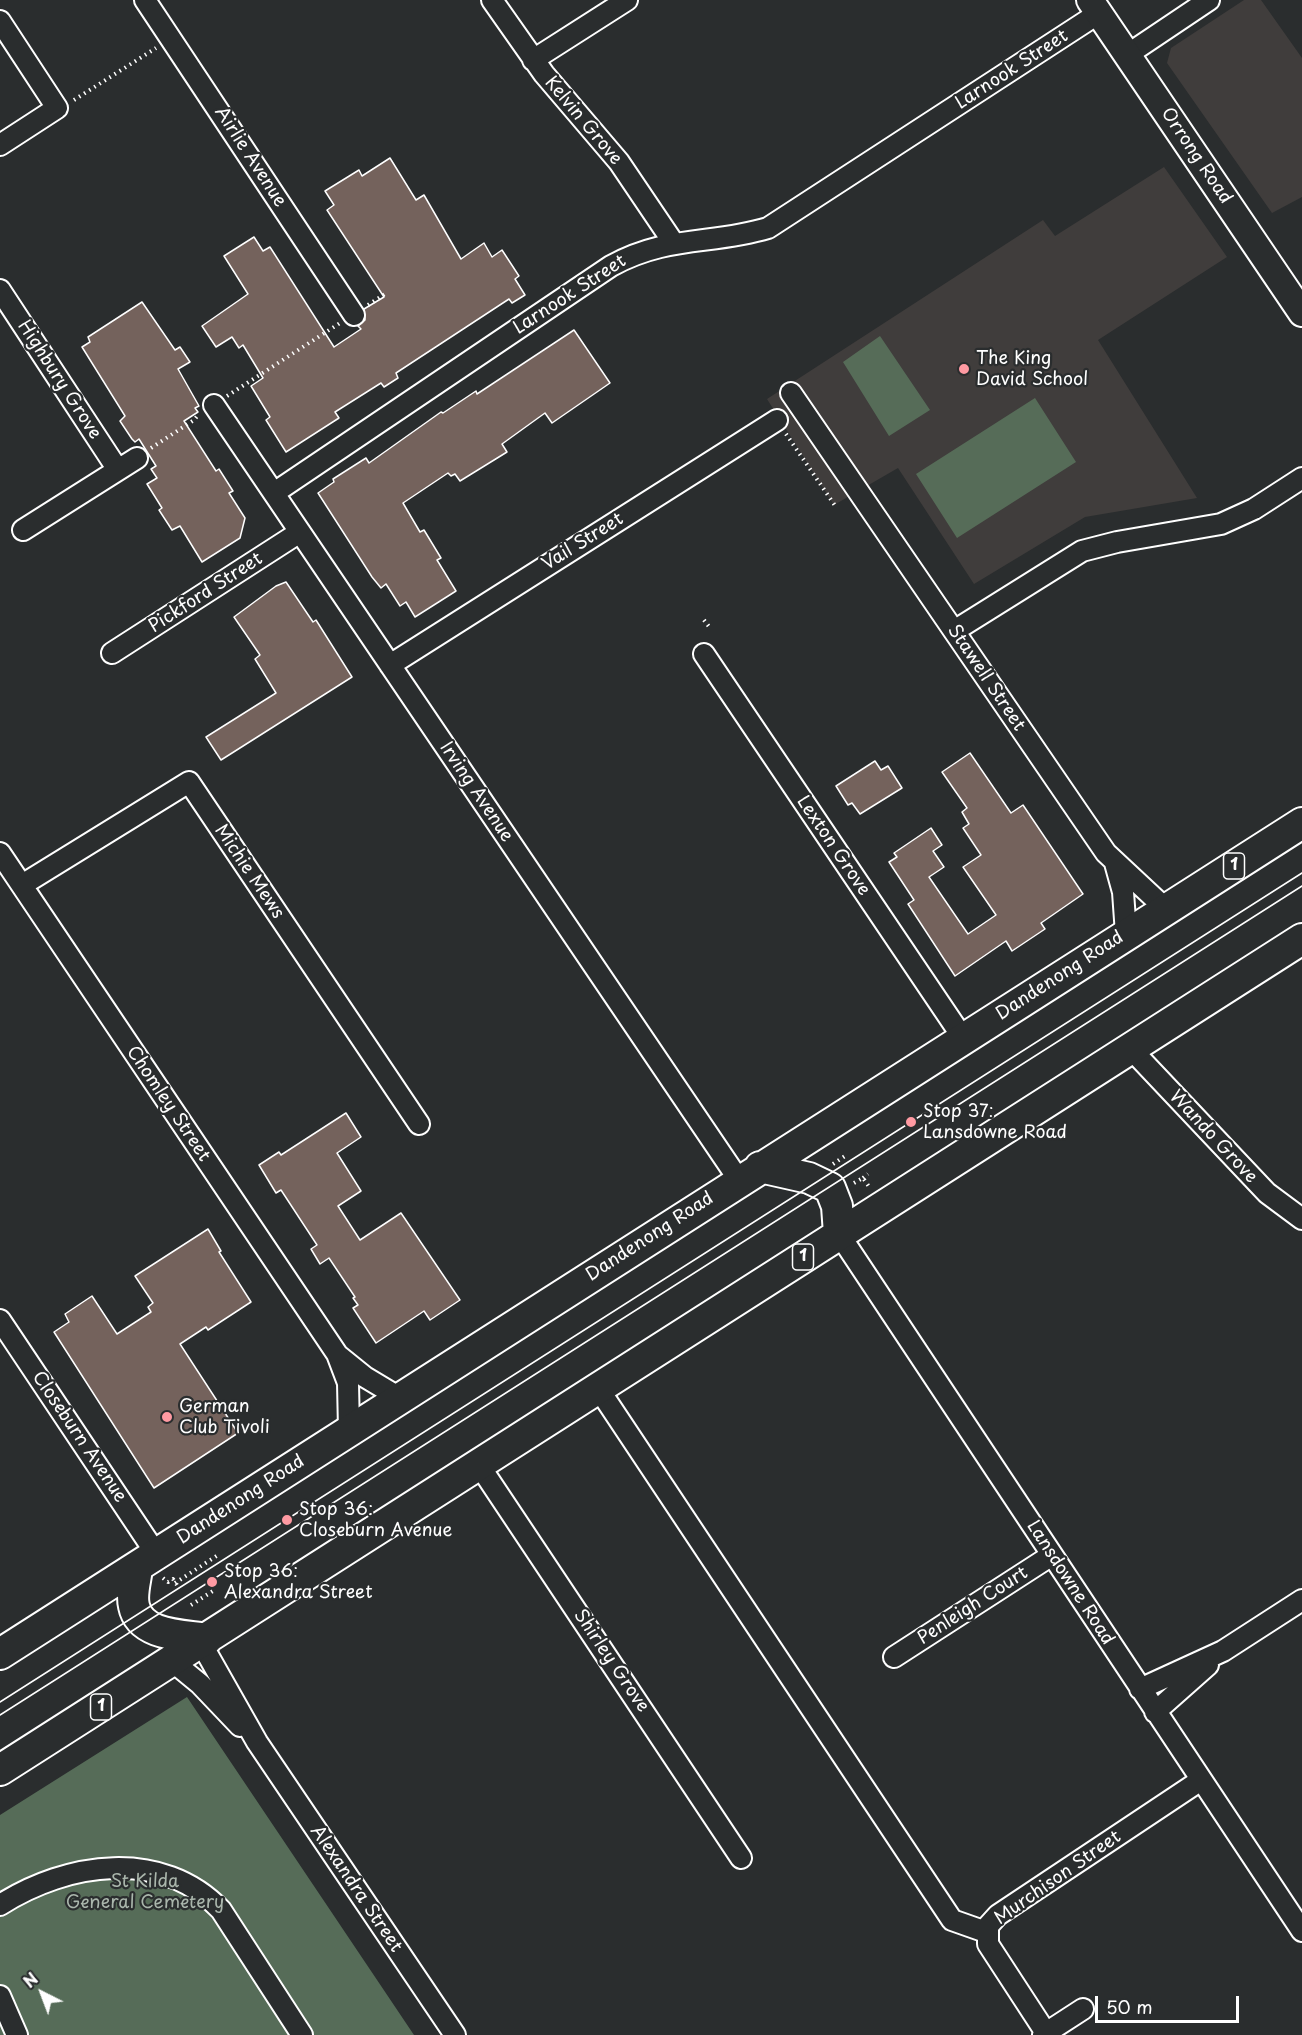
<!DOCTYPE html>
<html>
<head>
<meta charset="utf-8">
<style>
	body { margin:0 }
	#map { position:relative; width:1302px; height:2035px; overflow:hidden; background:#2a2d2e; font-family:"Playpen Sans",sans-serif }
	canvas { display:block }
	.north { position:absolute; left:12px; top:1963px; width:60px; height:60px; -webkit-text-stroke:4px #2a2d2e; paint-order:stroke; rotate:318deg; font-size:16px; font-weight:700; line-height:24px; text-align:center; color:#fff }
	.north::after { content:''; display:block; margin:auto; width:21px; height:27px; background:#fff; clip-path:polygon(50% 0,100% 100%,50% 72%,0 100%) }
	.scale { position:absolute; left:1095px; top:1996px; width:144px; height:27px; box-sizing:border-box; border:3px solid #fff; border-top:0; padding-left:8px; font-size:18px; line-height:21px; white-space:nowrap; color:#fff; -webkit-text-stroke:4px #2a2d2e; paint-order:stroke }
</style>
</head>
<body>
<div id="map">
<canvas width="1302" height="2035"></canvas>
<div class="north">N</div>
<div class="scale">50 m</div>
</div>
<script>
const context = document.querySelector('canvas').getContext('2d');
context.lineJoin = 'round';
function paint(path, color) { context.fillStyle = color; context.fill(path, 'evenodd'); }
function strokePath(path, color, width, dash) { context.strokeStyle = color; context.lineWidth = width; context.lineCap = dash ? 'butt' : 'round'; context.setLineDash(dash || []); context.stroke(path); }
function write(font, color, halo, rows, align = 'center') {
  context.font = font + ' "Playpen Sans",sans-serif'; context.lineWidth = 4.5; context.setLineDash([]); context.textBaseline = 'middle'; context.strokeStyle = halo; context.fillStyle = color; for (const [text, x, y, turn = 0] of rows) {
    context.save(); context.translate(x, y); context.rotate((+turn || 0) * Math.PI / 180); context.textAlign = isNaN(turn) ? turn : align; if (halo) context.strokeText(text, 0, 0); context.fillText(text, 0, 0); context.restore();
  }
}
paint(new Path2D(`
	M1244 0H1261L1302 58V197L1272 213 1167 63 1171 48Z
	M1164 167 1227 257 1098 340 1197 498 1085 517 974 584 898 468 834 505 767 399 1043 220 1055 236Z`), '#403d3c');
paint(new Path2D(`
	M880 336 930 410 889 436 843 362Z
	M1035 398 1076 462 957 538 916 474Z
	M187 1697 414 2035H0V1815Z`), '#566c58');
const building = new Path2D(`
	M390 158 416 200 424 195 461 259 484 243 492 257 502 250 519 276 515 279 525 295 512 303 509 299 396 373 398 378 384 387 381 383 335 412 339 418 286 452 266 420 270 417 251 386 263 378 243 345 239 348 232 337 216 347 202 326 248 294 224 256 254 237 263 251 270 247 334 347 361 329 358 326 365 320 364 309 384 297 327 210 334 205 325 191 359 170 362 176Z
	M142 302 175 350 180 347 190 362 178 369 199 406 195 408 198 412 184 421 216 471 219 469 233 491 229 493 245 518 240 538 202 562 180 526 172 530 159 510 162 508 147 484 157 478 151 469 156 466 139 439 135 442 132 439 120 421 125 416 82 347 90 342 88 337Z
	M574 330 610 383 552 423 545 413 502 444 507 452 460 481 455 474 451 476 448 473 403 503 420 532 424 530 441 558 437 560 456 591 415 617 406 602 400 606 386 584 381 588 372 577 318 493 334 482 333 479 366 458 369 463 441 412 443 413 476 391 477 394Z
	M286 582 313 622 316 620 352 677 221 760 206 737 276 693 255 659 260 655 234 617 276 586Z
	M970 753 1011 813 1023 805 1083 894 1041 923 1045 929 1012 951 1006 941 955 976 908 904 914 900 889 862 897 857 894 853 931 828 942 845 933 851 944 867 929 877 968 934 996 915 963 867 981 855 963 828 969 824 962 812 967 808 942 772Z
	M875 761 881 770 888 766 902 788 860 814 852 803 848 805 836 786Z
	M346 1113 361 1137 337 1153 361 1191 338 1206 360 1240 401 1213 460 1300 430 1320 424 1311 376 1343 353 1308 358 1305 353 1298 355 1297 329 1258 320 1264 311 1249 317 1245 281 1190 276 1193 259 1165 279 1152 281 1155Z
	M208 1229 221 1251 219 1252 251 1302 208 1330 206 1327 180 1344 238 1433 154 1488 54 1332 69 1322 65 1314 92 1296 117 1334 151 1312 148 1307 153 1303 135 1276Z`);
paint(building, '#74625c');
strokePath(building, '#fff', 1.5);
const minor = new Path2D(`
	M145 0 354 315
	M492 0 544 74 619 162 673 242
	M0 21 57 108 0 145
	M1127 55 1209 0
	M533 60 627 0
	M0 290 118 470
	M791 393 1106 853 1166 909
	M214 405 739 1180
	M274 493 611 266C667 235 712 245 768 228L1099 13
	M23 530 137 458
	M954 631 1082 551 1117 542 1221 524 1254 509 1302 478
	M112 653 300 532
	M704 654 963 1038
	M390 665 777 420
	M0 853 337 1354 348 1383 349 1430
	M1115 863 1123 892 1126 934
	M22 885 189 782 419 1124
	M1130 1048 1267 1193 1302 1219
	M839 1234 1302 1931
	M0 1320 157 1555
	M339 1356 365 1377 400 1398
	M598 1388 952 1920 986 1932
	M479 1465 741 1858
	M201 1643 257 1742 455 2035
	M894 1657 1052 1555
	M172 1661 200 1684 240 1726
	M1140 1689 1223 1651 1302 1600
	M1155 1712 1208 1665
	M0 1905C67 1862 162 1848 221 1910L302 2035
	M0 1996 17 2035
	M1046 2033 1083 2009
	M1043 2035 1046 2033 988 1944V1926L998 1915 1201 1780`);
const major = new Path2D(`
	M1090 0 1302 313`);
const highway = new Path2D(`
	M760 1167 809 1178 830 1188 837 1206 839 1234
	M137 1568C136 1579 131 1594 134 1606 140 1636 183 1635 207 1639
	M0 1654 1302 823
	M0 1770 1302 939`);
strokePath(minor, '#fff', 24);
strokePath(major, '#fff', 30);
strokePath(highway, '#fff', 34);
strokePath(new Path2D(`
	M74 100 156 48
	M368 305 388 292
	M227 396 340 323
	M786 434 836 507
	M151 448 194 420 198 415
	M704 620 710 628
	M833 1164 845 1156
	M863 1178 868 1174
	M854 1183 863 1178 870 1188
	M163 1578 168 1582 173 1579 177 1585
	M175 1583 218 1555
	M191 1605 216 1589`), '#fff', 4, [1.5, 4.5]);
strokePath(minor, '#2a2d2e', 20);
strokePath(major, '#2a2d2e', 26);
strokePath(highway, '#2a2d2e', 30);
strokePath(new Path2D(`
	M0 1702 1302 873
	M0 1715 1302 886`), '#fff', 1.5);
for (const [x, y, r, color] of [
	[964,369,6,"#ff9aa2"],
	[911,1122,6,"#ff9aa2"],
	[167,1417,6,"#ff9aa2"],
	[287,1520,6,"#ff9aa2"],
	[212,1582,6,"#ff9aa2"]
]) { const dot = new Path2D(); dot.arc(x, y, r, 0, 2 * Math.PI); context.fillStyle = color; context.fill(dot); strokePath(dot, '#2a2d2e', 2); }
for (const [x, y, w] of [
	[1234,866,21],
	[803,1257,21],
	[101,1707,21]
]) { const box = new Path2D(); box.roundRect(x - w / 2, y - 13, w, 26, 4.5); context.fillStyle = '#2a2d2e'; context.fill(box); strokePath(box, '#fff', 1.5); }
write('bold 16px', '#fff', null, [
	["1",1234,866],
	["1",803,1257],
	["1",101,1707]
]);
write('18px', '#fff', '#2a2d2e', [
	["Larnook Street",1012,70,-33],
	["Kelvin Grove",583,121,50],
	["Orrong Road",1196,156,56],
	["Airlie Avenue",250,157,57],
	["Larnook Street",570,295,-33],
	["Highbury Grove",59,380,57],
	["Vail Street",583,542,-32],
	["Pickford Street",206,593,-33],
	["Stawell Street",986,678,56],
	["Irving Avenue",476,792,56],
	["Lexton Grove",833,846,56],
	["Michie Mews",249,872,56],
	["Dandenong Road",1060,976,-33],
	["Chomley Street",168,1104,56],
	["Wando Grove",1213,1137,47],
	["Dandenong Road",650,1237,-33],
	["Closeburn Avenue",79,1437,56],
	["Dandenong Road",241,1500,-33],
	["Lansdowne Road",1070,1583,57],
	["Penleigh Court",973,1606,-33],
	["Shirley Grove",611,1661,56],
	["Murchison Street",1058,1878,-35],
	["Alexandra Street",356,1889,56]
]);
write('18px', '#fff', '#2a2d2e', [
	["The King",976,359],
	["David School",976,380],
	["Stop 37:",923,1112],
	["Lansdowne Road",923,1133],
	["German",179,1407],
	["Club Tivoli",179,1428],
	["Stop 36:",299,1510],
	["Closeburn Avenue",299,1531],
	["Stop 36:",224,1572],
	["Alexandra Street",224,1593]
], 'left');
write('18px', '#aab6ac', '#2a2d2e', [
	["St Kilda",145,1882],
	["General Cemetery",145,1903]
]);
</script>
</body>
</html>
